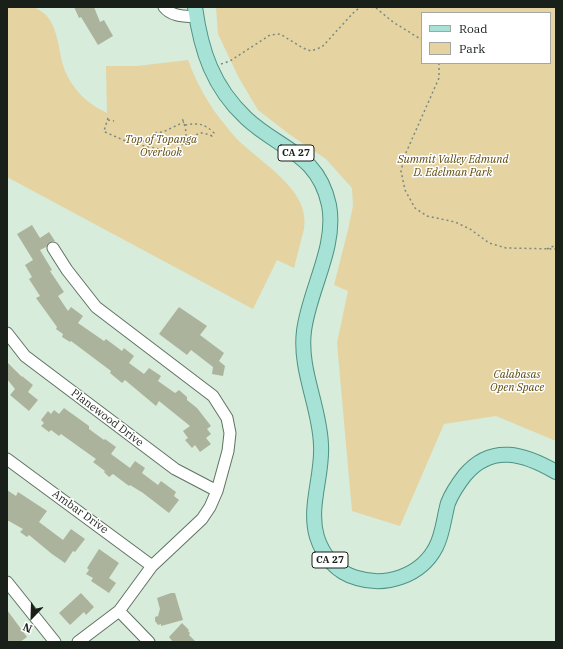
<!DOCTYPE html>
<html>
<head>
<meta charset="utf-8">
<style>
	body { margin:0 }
	#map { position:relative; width:563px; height:649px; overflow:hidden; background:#d7ecda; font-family:"IBM Plex Serif",serif }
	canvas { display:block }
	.frame { position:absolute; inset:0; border:8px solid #182019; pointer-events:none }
	.legend { position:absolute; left:421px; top:12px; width:130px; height:52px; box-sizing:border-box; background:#fff; border:1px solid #a3a6a3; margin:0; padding:5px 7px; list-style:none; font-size:12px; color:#182019 }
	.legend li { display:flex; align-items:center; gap:8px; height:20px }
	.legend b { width:20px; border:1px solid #a3a6a3 }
	.north { position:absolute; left:12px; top:597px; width:40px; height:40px; -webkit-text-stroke:3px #fff; paint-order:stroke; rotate:203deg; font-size:11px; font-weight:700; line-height:16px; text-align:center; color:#182019 }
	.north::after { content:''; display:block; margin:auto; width:14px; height:18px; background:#182019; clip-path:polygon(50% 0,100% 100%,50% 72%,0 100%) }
</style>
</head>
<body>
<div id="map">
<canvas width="563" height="649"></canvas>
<div class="frame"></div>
<ul class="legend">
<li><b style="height:5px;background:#a7e2d6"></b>Road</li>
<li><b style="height:11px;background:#e5d3a2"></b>Park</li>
</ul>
<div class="north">N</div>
</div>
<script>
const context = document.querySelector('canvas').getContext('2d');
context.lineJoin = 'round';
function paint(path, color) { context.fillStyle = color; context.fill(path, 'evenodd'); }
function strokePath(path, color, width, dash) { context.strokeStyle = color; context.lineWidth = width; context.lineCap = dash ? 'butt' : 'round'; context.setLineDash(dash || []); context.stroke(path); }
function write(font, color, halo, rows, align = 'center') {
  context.font = font + ' "IBM Plex Serif",serif'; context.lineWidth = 3; context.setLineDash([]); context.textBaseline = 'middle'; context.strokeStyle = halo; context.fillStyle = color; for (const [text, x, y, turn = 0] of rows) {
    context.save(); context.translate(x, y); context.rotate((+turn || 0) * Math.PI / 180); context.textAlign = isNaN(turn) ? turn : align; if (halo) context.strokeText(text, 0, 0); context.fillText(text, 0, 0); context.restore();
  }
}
paint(new Path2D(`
	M7 7C15 7 24 5 32 7 61 15 56 51 66 73 74 91 88 104 107 113L106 66H137L188 60C197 84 209 106 226 126 232 134 239 142 247 148 270 169 310 193 304 229L294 268 277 260 253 309 7 177Z
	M216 7H556V441L496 416 444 424 400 526 352 511 337 343 348 291 334 285 348 230 353 206 352 188 326 159 289 134 258 110 239 78 218 34ZM422 13H550V63H422Z`), '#e5d3a2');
paint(new Path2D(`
	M74 7H94L100 22 104 20 113 36 98 45 81 17 79 18Z
	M32 225 40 238 49 232 55 241 50 242 46 247 40 250 52 270 50 271 64 292 58 296 68 311 71 307 83 316 78 323 104 341 106 339 122 351 124 348 134 356 129 363 144 374 149 368 161 376 158 381 175 393 179 390 187 397V400L197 408 211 426 207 429 211 434 206 438 211 444 200 452 195 445 192 448 185 440 188 438 183 431 190 426 159 401 156 406 125 380 122 383 110 373 111 371 71 341 70 342 62 337 63 334 56 329 57 327 36 298 40 296 29 279 32 277 25 265 33 260 17 234Z
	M179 307 207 326 200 335 224 353 219 361 225 366 223 376 212 374 213 367 191 350 187 355 159 334Z
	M7 362 22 377V376L33 385 28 392 38 400 29 411 10 395 15 389 7 379Z
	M64 408 89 426V429L104 440 105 439 116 447 111 454 130 468 135 461 145 468 142 473 158 485 161 481 176 492 174 496 179 500 169 513 143 493 130 485 129 486 113 474 109 477 104 472 105 471 93 462 96 459 61 434 59 436 51 430 49 432 41 426 44 423 41 420 48 411 51 414 54 410 59 414Z
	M7 490 16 496 18 492 47 511 39 522 63 540 71 529 85 539 75 552 73 551 65 563 52 554 29 535 27 537 20 532 23 529 7 520Z
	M99 549 119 563 109 578 116 583 109 593 91 581 93 578 86 574 89 570 87 568Z
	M81 593 94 607 86 615 84 612 70 625 59 613Z
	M171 593H175L183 620 161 626V624L158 625 155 621V617L158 616 160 609 157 598Z
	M7 610 27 637 20 642H7Z
	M182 623 189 630 188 631 190 633 189 635 196 642H173L169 637Z`), '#acb39c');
const minor = new Path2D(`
	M164 7C172 17 185 16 196 17
	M53 248 67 270 96 307 213 396 227 418 230 433 228 451 217 491 210 507 202 519 152 566 119 611 78 642
	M7 333 25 356 175 469 217 491
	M7 459 152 566
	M7 582 55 642
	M119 611 149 642`);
const major = new Path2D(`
	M195 7C201 51 213 87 246 118 280 150 318 153 329 205 337 247 309 290 304 331 299 370 320 407 321 445 323 475 308 507 317 537 323 556 337 573 357 578 386 587 421 576 436 547 443 534 444 517 448 503 452 493 458 484 465 475 492 443 525 454 556 472`);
strokePath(minor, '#607363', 13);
strokePath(major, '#4f9282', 16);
strokePath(new Path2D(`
	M371 7 376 8 393 22 422 40
	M439 63V78L405 155 401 171 405 190 415 208 427 216 455 222 470 229 489 243 506 248 556 249
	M221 64 230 61 270 35 280 34 303 48 311 51 322 47 355 11 361 7
	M108 118 104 131 105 132 130 143 168 151 175 154C178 152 186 139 186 134 186 129 184 123 182 118
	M108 120 114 121
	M185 125C198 123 204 123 214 133L212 136C194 128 199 139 186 137
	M142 141H152L153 133 163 132 184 122
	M547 249 556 245`), '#7b8a7d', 1.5, [2, 3]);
strokePath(minor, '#fff', 11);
strokePath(major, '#a7e2d6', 14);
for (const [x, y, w] of [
	[296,153,36],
	[330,560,36]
]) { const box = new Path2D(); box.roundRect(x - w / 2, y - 8, w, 16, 3); context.fillStyle = '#fff'; context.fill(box); strokePath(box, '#182019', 1); }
write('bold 10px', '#182019', null, [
	["CA 27",296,153],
	["CA 27",330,560]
]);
write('italic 11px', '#5c4909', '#fff', [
	["Top of Topanga",161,140],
	["Overlook",161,153],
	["Summit Valley Edmund",453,160],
	["D. Edelman Park",453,173],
	["Calabasas",517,375],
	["Open Space",517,388]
]);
write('11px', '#182019', '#fff', [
	["Planewood Drive",107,418,37],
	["Ambar Drive",80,512,36]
]);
</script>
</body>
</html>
